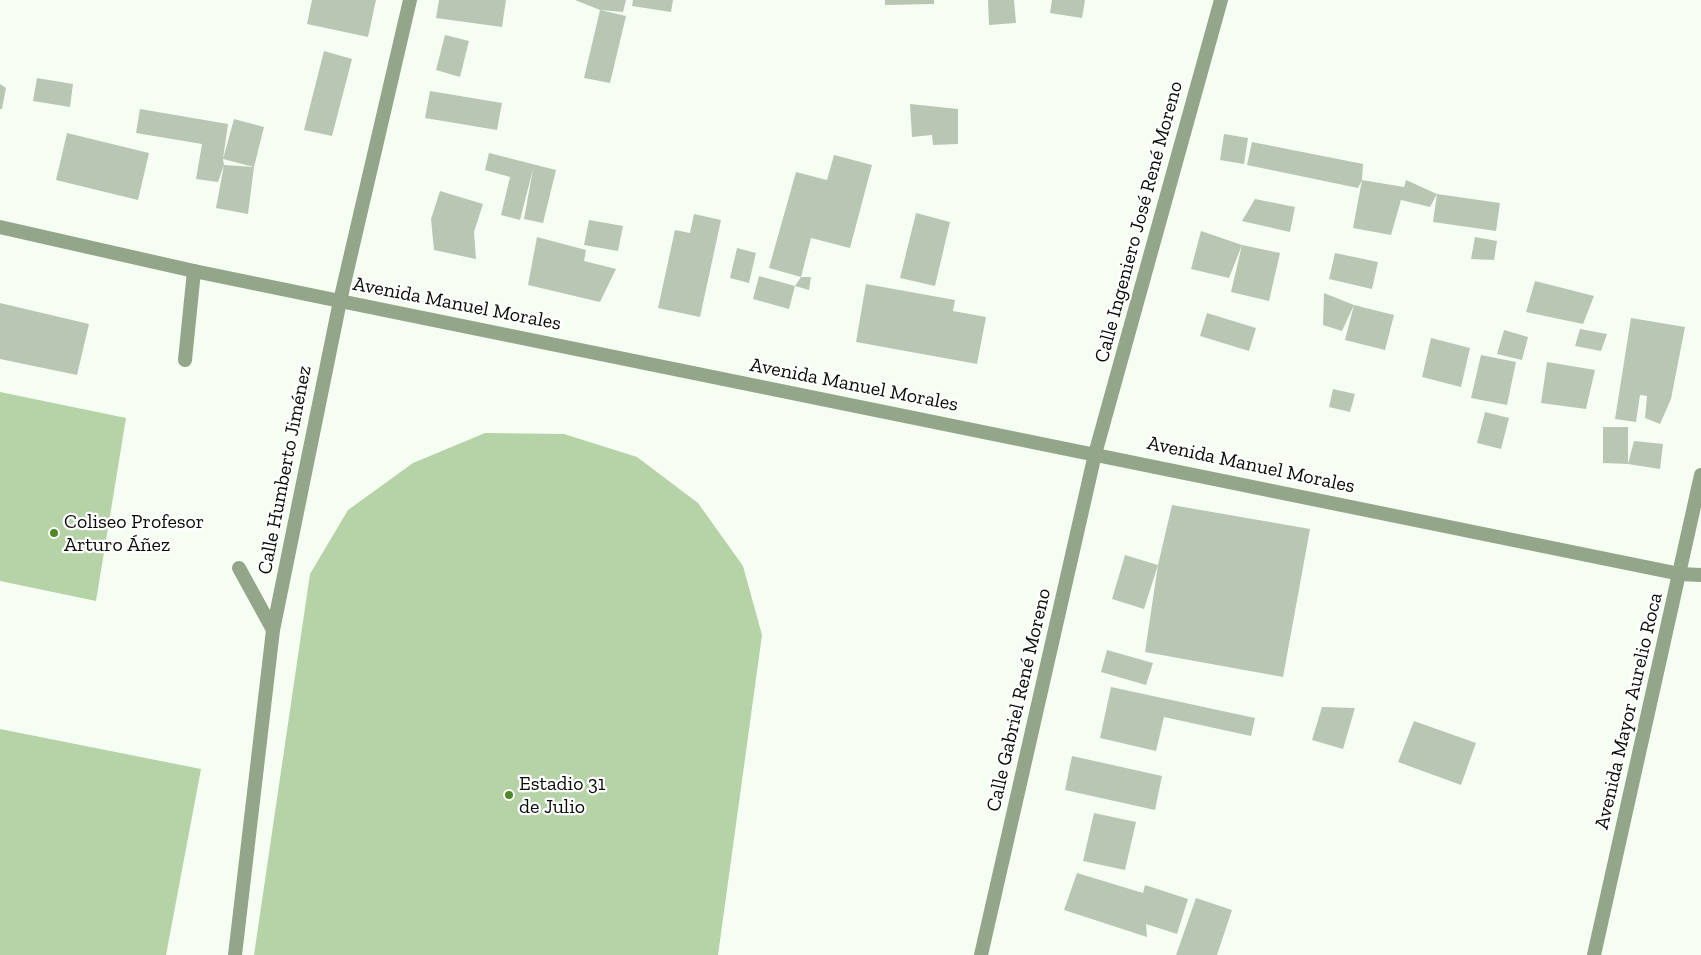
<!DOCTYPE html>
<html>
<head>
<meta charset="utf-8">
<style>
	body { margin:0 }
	canvas { display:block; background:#f6fef3 }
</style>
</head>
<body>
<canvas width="1701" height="955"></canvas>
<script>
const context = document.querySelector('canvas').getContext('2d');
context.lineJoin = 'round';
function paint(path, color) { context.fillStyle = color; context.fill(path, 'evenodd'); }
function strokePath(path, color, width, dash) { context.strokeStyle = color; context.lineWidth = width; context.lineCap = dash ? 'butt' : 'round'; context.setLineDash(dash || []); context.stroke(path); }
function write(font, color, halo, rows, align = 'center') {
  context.font = font + ' "Zilla Slab",serif'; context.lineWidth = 4.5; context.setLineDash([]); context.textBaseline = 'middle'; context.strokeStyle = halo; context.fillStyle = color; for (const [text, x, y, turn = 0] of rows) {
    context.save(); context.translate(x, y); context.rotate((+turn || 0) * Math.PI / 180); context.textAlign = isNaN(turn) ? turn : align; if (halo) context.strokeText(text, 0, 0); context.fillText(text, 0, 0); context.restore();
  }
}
paint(new Path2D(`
	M0 392 126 418 96 601 0 581Z
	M485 433 564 434 637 457 698 503 743 566 762 635 718 955H254L310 574 348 510 413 463Z
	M0 729 201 769 166 955H0Z`), '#b5d3a6');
paint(new Path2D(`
	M312 0H376L368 37 307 24Z
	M439 0H506L502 27 436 18Z
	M575 0H626L623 12 600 10Z
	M633 0H673L671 12 632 6Z
	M885 0H934V4L885 5Z
	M988 0H1014L1016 23 989 25Z
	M1052 0H1085L1082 18 1050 13Z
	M600 10 626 16 610 83 584 78Z
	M445 35 469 41 460 77 436 70Z
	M324 51 352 59 332 136 304 130Z
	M37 78 73 84 70 107 33 101Z
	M0 84 6 88 2 109H0Z
	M430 91 502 103 497 130 425 118Z
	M910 104 958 109V144L933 145 932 135 912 137Z
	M140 109 228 124 223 159 234 119 264 127 254 167 248 214 216 208 224 165 254 167 223 159 224 165 218 182 196 179 202 144 136 133Z
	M67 133 149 153 138 200 56 180Z
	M1224 134 1248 138 1244 164 1220 160Z
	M1252 142 1363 164 1362 180 1358 188 1247 165Z
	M489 153 556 170 543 223 524 219 533 169 520 220 501 215 510 177 485 170Z
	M834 155 872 165 850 248 811 238 801 277 769 268 796 172 827 180Z
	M1362 180 1404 187 1406 180 1437 194 1500 203 1496 231 1433 222 1437 194 1430 207 1401 200 1391 235 1353 228Z
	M440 191 483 204 474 232 476 259 434 250 431 219Z
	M1255 199 1295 207 1290 232 1242 221Z
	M916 213 950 222 935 286 900 278Z
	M694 214 721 220 700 317 658 308 675 230 690 233Z
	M589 220 623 226 618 251 584 245Z
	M1201 231 1242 245 1229 278 1191 269Z
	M537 237 586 250 584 261 616 269 600 302 528 285Z
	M1475 237 1497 241 1494 260 1471 259Z
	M1242 245 1280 253 1269 301 1231 292Z
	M737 248 756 253 749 283 730 278Z
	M1335 253 1378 262 1372 289 1329 279Z
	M759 276 795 286 801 277H811L809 290 795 286 789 309 753 299Z
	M1535 281 1594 296 1583 324 1526 312Z
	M866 284 955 300 953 311 986 317 977 364 856 342Z
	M1324 293 1354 305 1394 315 1385 350 1345 340 1354 305 1342 331 1323 325Z
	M0 303 89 324 77 375 0 359Z
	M1207 313 1256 328 1249 351 1200 336Z
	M1631 318 1685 327 1671 399 1660 424 1645 418 1647 396 1640 395 1636 422 1615 419Z
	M1580 329 1607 334 1601 351 1575 346Z
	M1504 330 1528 337 1522 360 1497 354Z
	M1431 338 1470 348 1461 387 1422 377Z
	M1481 355 1516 362 1507 405 1471 398Z
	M1547 362 1595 370 1586 409 1541 403Z
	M1333 389 1355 394 1350 412 1329 407Z
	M1485 412 1509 418 1501 449 1477 443Z
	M1603 427H1628V464L1603 463Z
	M1634 441 1663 444 1660 469 1628 464Z
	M1172 505 1310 529 1283 677 1145 652 1158 565Z
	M1125 555 1158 565 1144 609 1112 599Z
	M1107 650 1153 663 1146 685 1101 672Z
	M1111 687 1255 718 1251 736 1164 717 1156 751 1100 738Z
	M1322 707 1355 708 1343 749 1312 740Z
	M1414 721 1476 743 1461 785 1398 762Z
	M1072 756 1162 776 1155 810 1065 790Z
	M1094 813 1136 822 1125 870 1083 861Z
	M1077 873 1143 893 1145 885 1188 899 1177 934 1146 924 1147 937 1064 910Z
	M1196 898 1232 910 1217 955H1176Z`), '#bac6b4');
strokePath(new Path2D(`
	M185 360 194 271
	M239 568 273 630`), '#93a689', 14);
strokePath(new Path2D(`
	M1095 454 1221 0
	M235 955 273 630 340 301 410 0
	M1594 955 1701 475`), '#93a689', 14);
strokePath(new Path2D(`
	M0 227 194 271 340 301 1680 574 1701 575
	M981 955 1095 454`), '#93a689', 14);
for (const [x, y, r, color] of [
	[54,533,5,"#4d8927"],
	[509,795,5,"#4d8927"]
]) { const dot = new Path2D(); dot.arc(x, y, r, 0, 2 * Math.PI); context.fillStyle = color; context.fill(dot); strokePath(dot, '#fff', 2); }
write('20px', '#090d07', '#fff', [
	["Calle Ingeniero José René Moreno",1139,222,-75],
	["Avenida Manuel Morales",457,304,11],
	["Avenida Manuel Morales",854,385,11],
	["Avenida Manuel Morales",1251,465,12],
	["Calle Humberto Jiménez",285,470,-79],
	["Calle Gabriel René Moreno",1019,700,-77],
	["Avenida Mayor Aurelio Roca",1629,711,-77]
]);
write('20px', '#090d07', '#fff', [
	["Coliseo Profesor",64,522],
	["Arturo Áñez",64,545],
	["Estadio 31",519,784],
	["de Julio",519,807]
], 'left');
</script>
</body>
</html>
